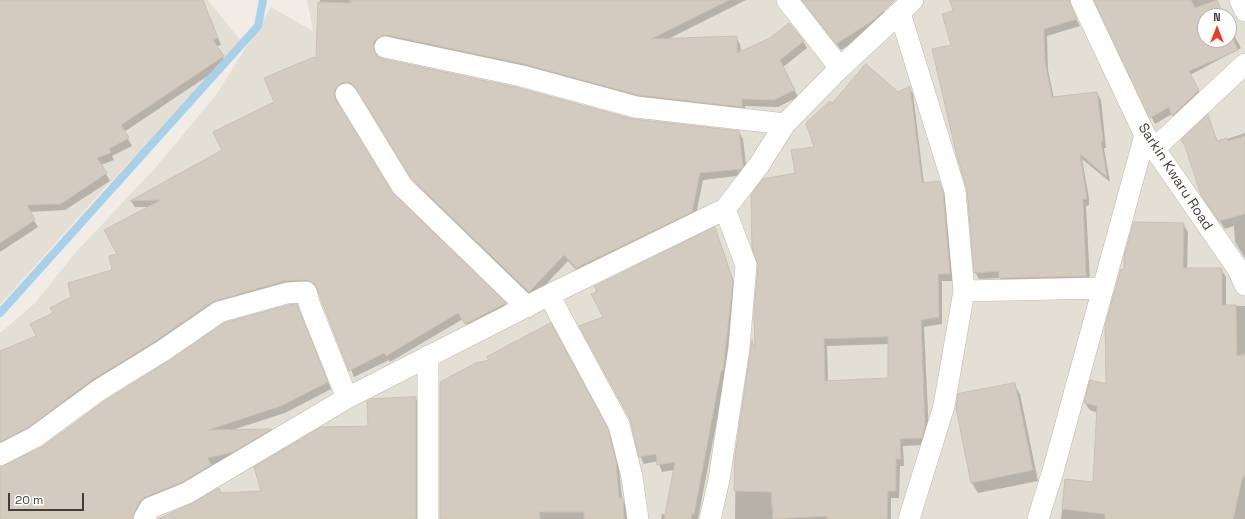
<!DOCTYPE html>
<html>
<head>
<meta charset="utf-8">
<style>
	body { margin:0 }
	#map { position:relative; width:1245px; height:519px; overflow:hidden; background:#f1ede6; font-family:"Space Grotesk",sans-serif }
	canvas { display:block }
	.north { position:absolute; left:1197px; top:8px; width:40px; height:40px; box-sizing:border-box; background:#fff; border:1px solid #b4b1af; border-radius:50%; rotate:0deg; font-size:11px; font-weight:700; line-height:16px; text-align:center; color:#433d36 }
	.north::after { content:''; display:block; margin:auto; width:14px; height:18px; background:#e43f2a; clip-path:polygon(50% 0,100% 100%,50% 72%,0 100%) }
	.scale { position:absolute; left:8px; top:493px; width:76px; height:18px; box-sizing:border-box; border:2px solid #433d36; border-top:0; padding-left:5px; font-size:12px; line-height:14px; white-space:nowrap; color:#433d36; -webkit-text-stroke:3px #fff; paint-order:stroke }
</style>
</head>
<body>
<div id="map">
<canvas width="1245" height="519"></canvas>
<div class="north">N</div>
<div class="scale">20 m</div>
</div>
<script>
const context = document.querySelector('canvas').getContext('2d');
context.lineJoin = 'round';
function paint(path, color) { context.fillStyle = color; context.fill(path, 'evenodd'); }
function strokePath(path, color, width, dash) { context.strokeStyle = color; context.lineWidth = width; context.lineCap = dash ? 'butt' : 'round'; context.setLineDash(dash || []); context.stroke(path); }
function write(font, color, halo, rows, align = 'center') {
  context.font = font + ' "Space Grotesk",sans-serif'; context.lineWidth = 3.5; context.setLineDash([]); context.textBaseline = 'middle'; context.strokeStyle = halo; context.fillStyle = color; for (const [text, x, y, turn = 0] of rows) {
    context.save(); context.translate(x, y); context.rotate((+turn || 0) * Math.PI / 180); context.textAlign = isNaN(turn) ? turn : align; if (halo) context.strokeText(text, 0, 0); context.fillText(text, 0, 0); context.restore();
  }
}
paint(new Path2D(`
	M156 0H208L241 41 179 111 102 191 0 305V19Z
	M307 0H1245V519H0V333L35 303 76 252 156 167 216 95 271 7 313 31ZM1205 16H1229V40H1205Z`), '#e4dfd5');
paint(new Path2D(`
	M0 0H195L211 20 221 45 216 47 227 63 124 132 132 146 112 156 114 160 101 165 110 181 65 210 29 212 38 227 0 252Z
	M320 0H746L668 39 736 37 740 44 741 53 803 41 807 48 783 67 798 97 778 107 745 106V113L643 102 377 52V57L382 60 633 120 739 132 743 139 747 173 745 175 703 180 695 219 581 275 568 261 533 298 417 185 361 95 356 90 350 89 339 96 337 102 339 107 391 193 505 304 509 311 470 330 463 319 390 362 389 360 354 377 320 292 316 288H288L220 307 0 450V354L37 337 113 271 118 255 150 207H135L131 201 223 151 317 62Z
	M802 0H895L881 7 888 17 879 26 841 50Z
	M951 0H1075L1072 6 1073 13 1080 26 1047 36 1048 70 1054 98 1097 93 1101 100 1106 148H1104L1110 182 1082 159 1089 198V205L1086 206 1090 282 1004 285 1000 278 979 279 975 272 953 46 954 11Z
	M1094 0H1215L1224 16H1205V40H1229V26L1241 48 1190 75 1202 98 1177 122 1172 114 1155 124Z
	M909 87 913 94 924 184 939 182 947 201 954 281H942V324L924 327 929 434 925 445 903 446 904 466H900L899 498H891V519H735L736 456 752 343 756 349 796 174 815 148 832 105 897 93ZM889 344V379L828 382 827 346Z
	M1208 117 1218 142 1245 133V258L1235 242 1234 226 1225 229 1202 194 1183 140Z
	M1183 224 1188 232 1187 269H1221L1226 277V306H1245V519H1061L1066 480 1094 484 1098 413 1090 410 1085 403 1107 386 1125 270Z
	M714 229 718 236 736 289 725 378 698 519H661L662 514 666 515 674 470 662 472 658 461 644 464 640 456 605 318 595 287Z
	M297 306 331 389 285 413 232 430H271L275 436 237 458 211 465 214 472 138 519H0V468L43 448Z
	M554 331 611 437 619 469 622 499 626 506 627 519H441L491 361Z
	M1014 384 1020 394 1038 481 978 493 972 483 957 408Z
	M415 398 419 405V519H159L221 494 263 492Z`), '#0003');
strokePath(new Path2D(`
	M0 313 258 26 263 0`), '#a8d0e8', 8);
const building = new Path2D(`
	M0 0H203L218 38 213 40 224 56 121 125 129 138 109 149 111 153 97 158 107 173 61 204 27 205 35 220 0 243Z
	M350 0H729L651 39 737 36V53L770 38 789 23 804 41 780 60 795 90 774 100 742 99V107L638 95 524 64 387 35 381 36 376 39 373 44 374 50 377 56 383 59 519 88 633 119 739 131 743 166 741 169 700 173 692 212 576 268 564 255 529 292 411 178 356 88 351 83 345 82 340 84 335 89 334 95 336 100 392 192 506 303 465 324 458 313 386 356 384 353 349 371 315 284 306 280 284 281 212 302 157 340 92 380 29 427 0 442V351L36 336 30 324 53 313 50 308 71 297 68 283 112 270 109 256 117 254 104 230 161 200 130 201 222 150 213 132 274 102 264 78 314 57 316 59 318 2 350 3Z
	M802 0H895L875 19 836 44Z
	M950 0H1069L1077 19 1044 29 1045 62 1052 97 1097 92 1103 141 1101 142 1107 177 1080 154 1087 199H1083L1086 276 999 278V271L974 273 967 190 956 152 932 49 951 45 942 14 953 11Z
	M1094 0H1191L1195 8 1217 0 1224 16H1205V40H1229V29L1238 50 1189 71 1199 90 1172 116 1169 107 1150 118Z
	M866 64 898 92 910 86 922 183 939 181 943 193 950 274H938L939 317 921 320 925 426 922 438 900 439 901 459H896V491H888L887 519H827V516L773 519 771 492 734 491 735 456 752 340 755 349 754 312 758 266 752 248 751 195 763 179 795 173 791 150 814 147 806 123 830 101 832 103ZM888 337V378L825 381 824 339Z
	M1208 115 1217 141 1227 138 1228 141 1245 136V214L1219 221 1201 195 1185 146 1181 140Z
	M1134 222 1184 223 1183 268H1222V305H1236L1237 356 1245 354V476H1243L1233 519H1105V514L1062 509 1065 479 1093 482 1097 406 1084 403 1090 380 1106 384 1105 326 1121 269H1124V257Z
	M715 227 733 281 723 371H721L694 514H692L691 519H664L675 462 657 465 656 454 639 457 630 419 579 326 603 317 591 294 598 291 594 287Z
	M297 304 328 382 281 406 208 430 272 429 233 452 208 458 211 465 182 482 145 497 139 502 132 519H0V467L42 447 106 400 170 360 224 323 289 305Z
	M551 323 608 429 616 461 619 498H623L624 519H584V512H539L540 519H440V382L476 363 489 360 487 357Z
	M1015 383 1033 470 971 483 956 408 958 394Z
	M416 397V519H158L193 503 219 488 221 493 261 491 254 467 321 427 368 426 367 401 371 399Z`);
paint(building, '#d4cbc0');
strokePath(building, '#cbc0b1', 1);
const minor = new Path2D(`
	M787 0 840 68
	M1081 0 1145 135 1238 269 1245 285
	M1240 0 1245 11
	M900 13 955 191 964 291 944 406 909 519
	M385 47 522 76 636 107 785 124
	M346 94 402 186 527 307
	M1154 149 1245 64
	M964 291 1103 288
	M549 295 619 425 632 477 638 519
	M428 356V519
	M0 455 35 437 99 390 164 350 219 312 287 293 306 292 310 306 347 398
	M144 519 150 508 187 493 347 398 549 295 725 209 759 165 785 124 840 68 913 0
	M710 519 719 480 739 348 746 265 725 209
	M1038 519 1053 471 1145 135`);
strokePath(minor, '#beb7ad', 22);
strokePath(minor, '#fff', 21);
write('14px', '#433d36', '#fff', [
	["Sarkin Kwaru Road",1175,177,57]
]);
</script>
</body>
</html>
